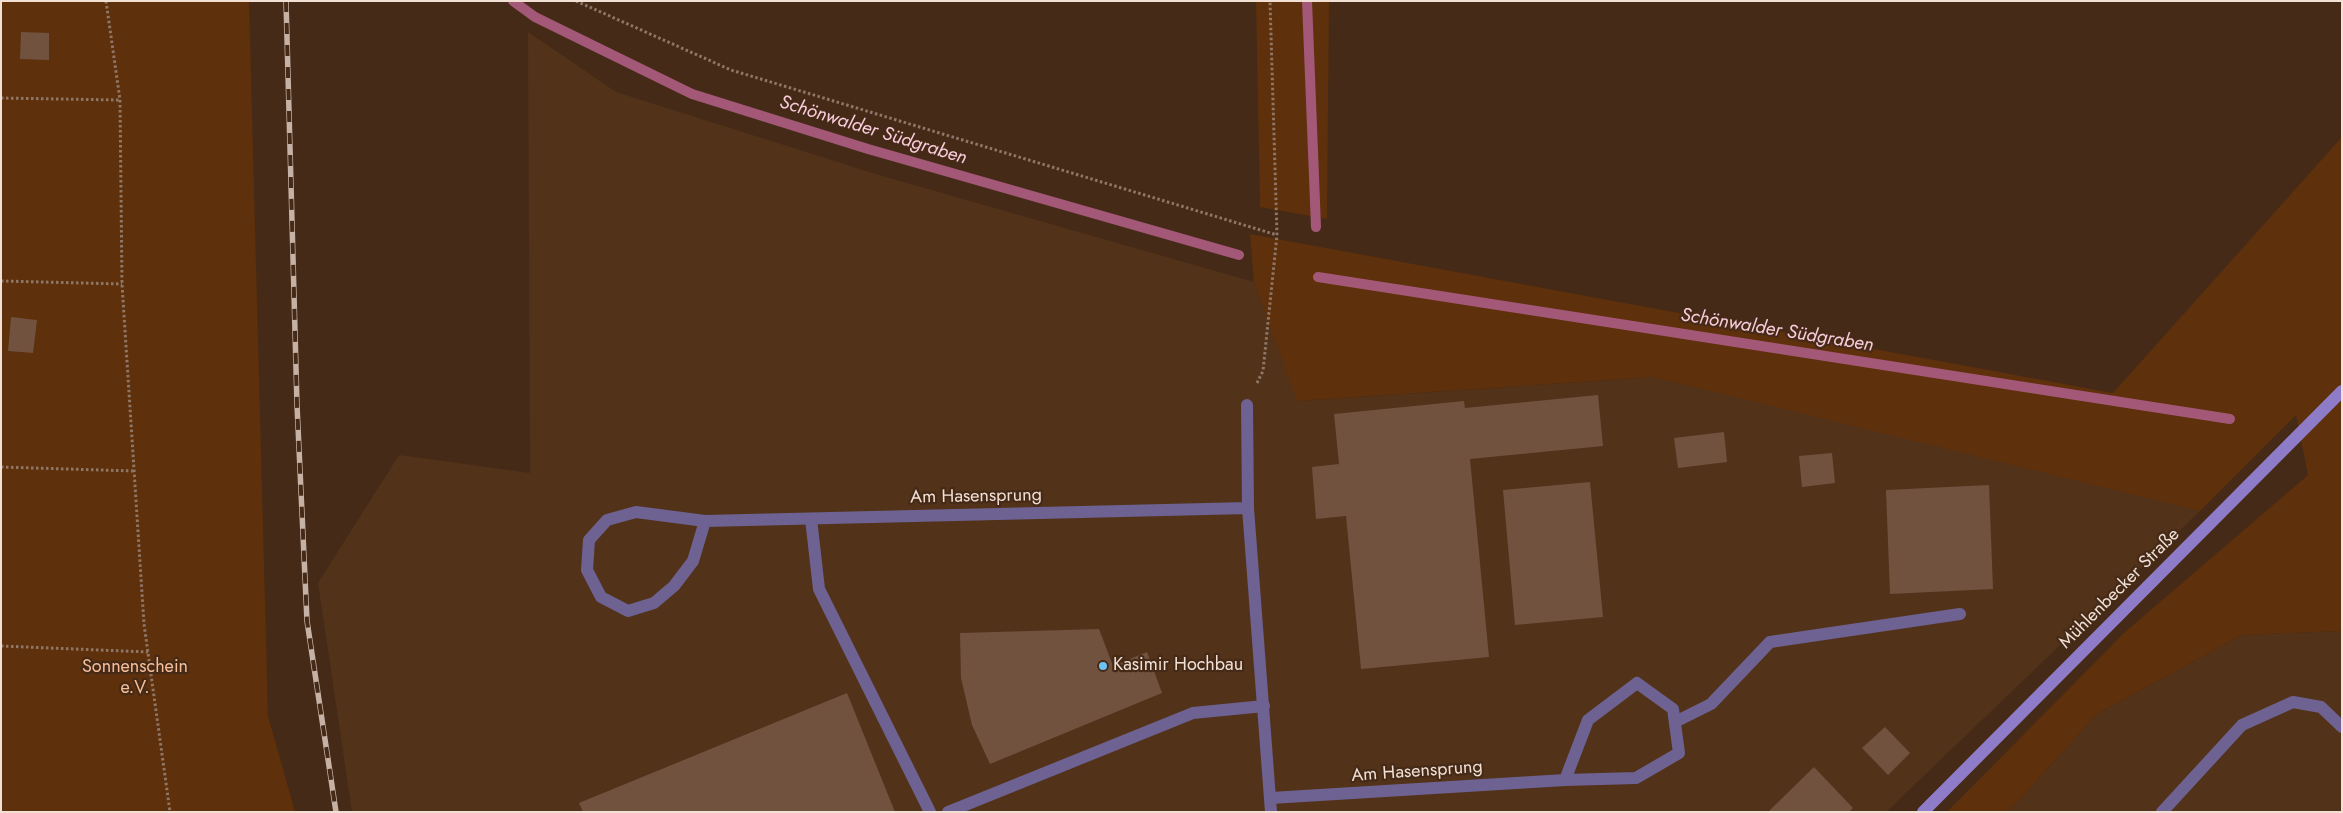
<!DOCTYPE html>
<html>
<head>
<meta charset="utf-8">
<style>
	body { margin:0 }
	#map { position:relative; width:2343px; height:813px; overflow:hidden; background:#452a17; font-family:Jost,sans-serif }
	canvas { display:block }
	.frame { position:absolute; inset:0; border:2px solid #f2e0d5; pointer-events:none }
</style>
</head>
<body>
<div id="map">
<canvas width="2343" height="813"></canvas>
<div class="frame"></div>
</div>
<script>
const context = document.querySelector('canvas').getContext('2d');
context.lineJoin = 'round';
function paint(path, color) { context.fillStyle = color; context.fill(path, 'evenodd'); }
function strokePath(path, color, width, dash) { context.strokeStyle = color; context.lineWidth = width; context.lineCap = dash ? 'butt' : 'round'; context.setLineDash(dash || []); context.stroke(path); }
function write(font, color, halo, rows, align = 'center') {
  context.font = font + ' Jost,sans-serif'; context.lineWidth = 4.5; context.setLineDash([]); context.textBaseline = 'middle'; context.strokeStyle = halo; context.fillStyle = color; for (const [text, x, y, turn = 0] of rows) {
    context.save(); context.translate(x, y); context.rotate((+turn || 0) * Math.PI / 180); context.textAlign = isNaN(turn) ? turn : align; if (halo) context.strokeText(text, 0, 0); context.fillText(text, 0, 0); context.restore();
  }
}
paint(new Path2D(`
	M528 32 616 92 879 175 1254 282 1298 401 1654 377 2134 489 2200 511 1886 812H352L318 583 399 455 530 473Z
	M2342 631V812H2008L2097 714 2242 635Z`), '#53321a');
paint(new Path2D(`
	M1 1H249L268 716 295 812H1Z
	M1256 1H1329L1327 219 1260 207Z
	M2342 137V631L2242 635 2097 714 2008 812H1947L2125 632 2308 475 2296 415 2200 511 1654 377 1297 401 1254 282 1250 234 2113 393Z`), '#5e300b');
strokePath(new Path2D(`
	M513 1 535 17 692 94 868 149 1239 255
	M1307 1 1316 227
	M1318 277 2230 419`), '#a45878', 10);
paint(new Path2D(`
	M21 32 49 33V60L20 59Z
	M11 317 37 320 33 353 8 351Z
	M1598 395 1603 446 1470 459 1489 657 1361 669 1346 516 1316 519 1312 467 1339 464 1334 414 1464 401 1465 408Z
	M1724 432 1727 462 1678 468 1674 438Z
	M1832 453 1835 483 1802 487 1799 456Z
	M1590 482 1603 617 1515 625 1503 490Z
	M1989 485 1993 589 1890 594 1886 490Z
	M1099 629 1113 666 1147 652 1162 693 990 764 972 725 961 678 960 633Z
	M847 693 895 812H583L579 803Z
	M1885 727 1910 753 1888 775 1862 748Z
	M1814 767 1853 808 1849 812H1768Z`), '#70523f');
strokePath(new Path2D(`
	M106 1 120 100 122 284 144 624 170 812
	M576 1 731 70 1277 235
	M1 98 120 100
	M1 281 122 284
	M1257 383 1263 371 1277 235 1270 1
	M1 467 134 471
	M1 646 148 652`), '#8e7767', 3, [2.5, 2.5]);
strokePath(new Path2D(`
	M811 519 819 589 930 812
	M1675 722 1711 704 1770 642 1960 614
	M948 812 1193 713 1264 706
	M2162 812 2242 725 2293 702 2321 707 2342 727`), '#6d6292', 12);
strokePath(new Path2D(`
	M1247 405 1248 508 1271 812
	M705 521 693 561 674 586 654 603 628 611 601 597 587 570 589 540 607 520 636 512 705 521 1248 508
	M1271 798 1565 780 1636 778 1679 753 1673 709 1637 683 1588 720 1565 780`), '#6d6292', 12);
strokePath(new Path2D(`
	M1923 812 2342 391`), '#8f7cc8', 12);
const rail = new Path2D(`
	M286 1 297 405 307 621 336 812`);
strokePath(rail, '#c6b2a5', 5.5);
strokePath(rail, '#452a17', 4, [11]);
for (const [x, y, r, color] of [
	[1103,666,5,"#6cc3f2"]
]) { const dot = new Path2D(); dot.arc(x, y, r, 0, 2 * Math.PI); context.fillStyle = color; context.fill(dot); strokePath(dot, '#452a17', 2); }
write('18px', '#f2e0d5', '#452a17', [
	["Am Hasensprung",976,497,-1],
	["Mühlenbecker Straße",2120,589,-45],
	["Am Hasensprung",1417,772,-4]
]);
write('18px', '#f2e0d5', '#452a17', [
	["Kasimir Hochbau",1113,666]
], 'left');
write('18px', '#f7be99', '#452a17', [
	["Sonnenschein",135,668],
	["e.V.",135,689]
]);
write('italic 19px', '#f9ccdc', '#452a17', [
	["Schönwalder Südgraben",873,131,17],
	["Schönwalder Südgraben",1777,331,9]
]);
</script>
</body>
</html>
